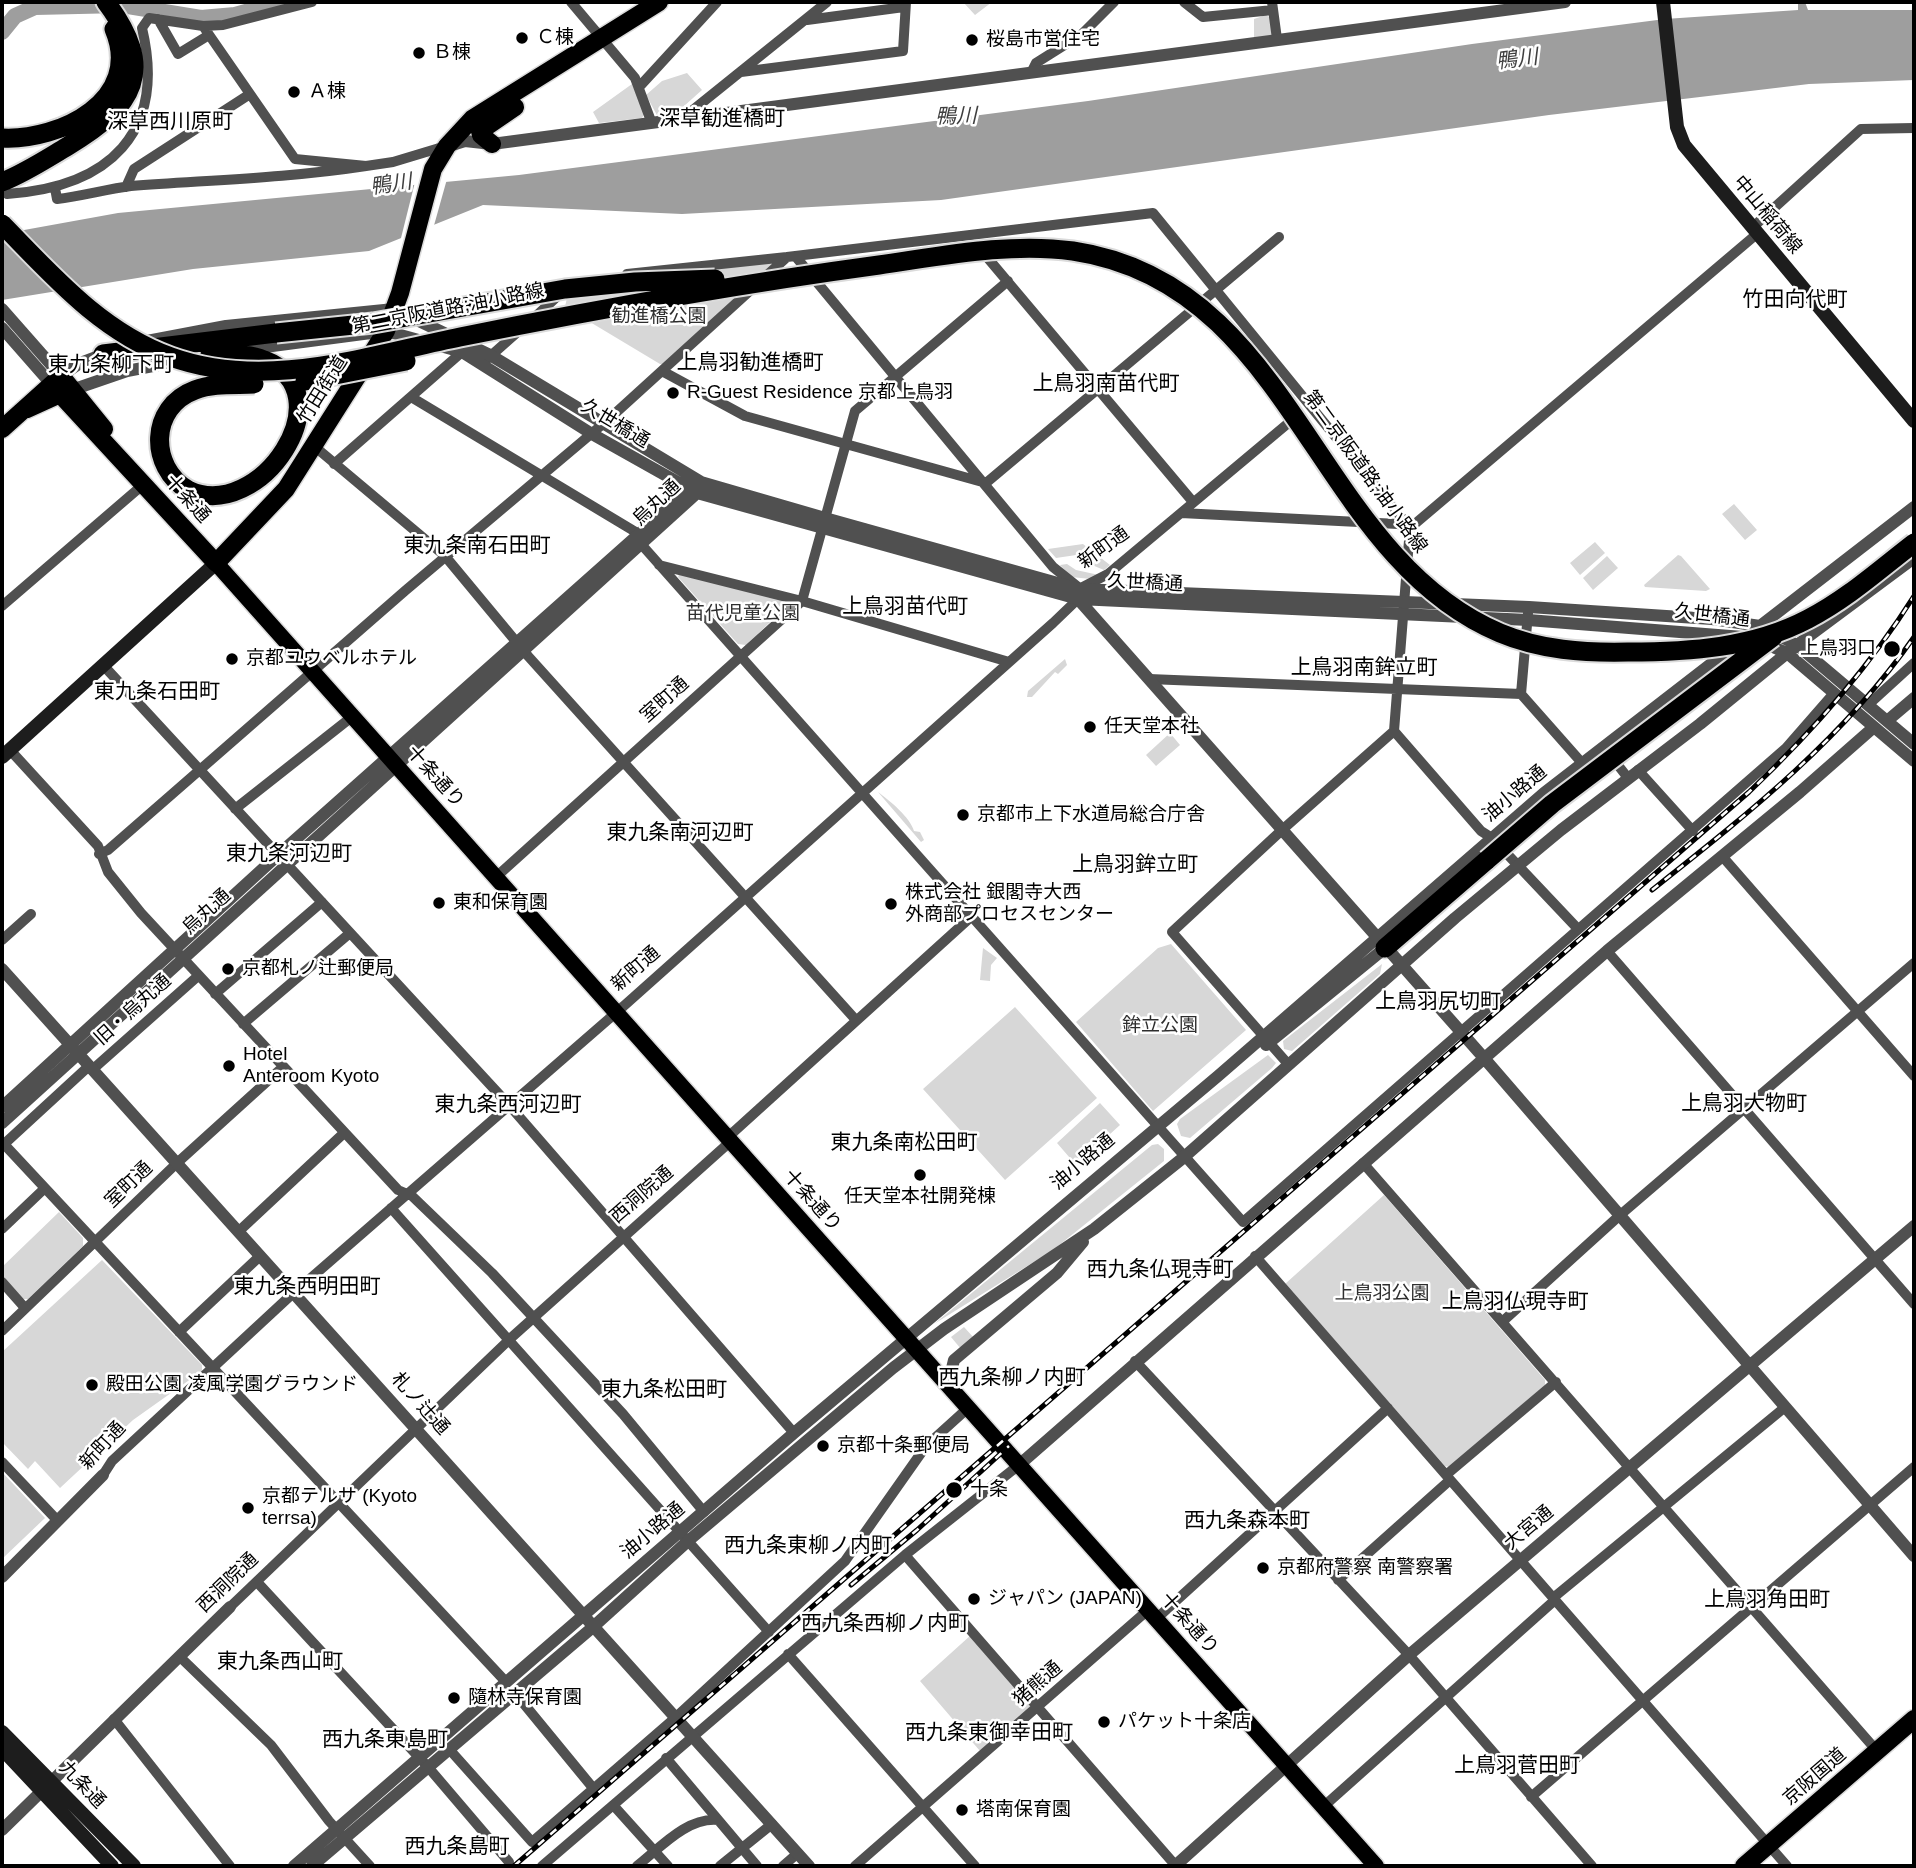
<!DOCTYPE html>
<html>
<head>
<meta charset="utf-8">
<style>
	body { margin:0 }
	#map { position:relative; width:1916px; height:1868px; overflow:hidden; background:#fff; font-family:Helvetica,sans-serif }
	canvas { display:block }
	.frame { position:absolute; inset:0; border:4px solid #000; pointer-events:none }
</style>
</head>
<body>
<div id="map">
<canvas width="1916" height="1868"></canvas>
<div class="frame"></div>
</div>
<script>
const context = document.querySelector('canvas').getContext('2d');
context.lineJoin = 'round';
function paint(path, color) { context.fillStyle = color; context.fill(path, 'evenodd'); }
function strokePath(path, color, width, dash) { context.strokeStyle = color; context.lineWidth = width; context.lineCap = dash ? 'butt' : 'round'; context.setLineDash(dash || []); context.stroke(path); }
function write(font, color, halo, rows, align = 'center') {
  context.font = font + ' Helvetica,"Noto Sans JP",sans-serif'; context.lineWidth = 5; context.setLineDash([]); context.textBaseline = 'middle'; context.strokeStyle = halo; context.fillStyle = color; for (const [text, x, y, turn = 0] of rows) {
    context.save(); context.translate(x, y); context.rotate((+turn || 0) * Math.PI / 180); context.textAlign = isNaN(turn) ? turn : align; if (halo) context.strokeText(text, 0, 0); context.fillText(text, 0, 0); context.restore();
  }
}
paint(new Path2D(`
	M963 2H992L975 15Z
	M1266 15 1272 19 1273 33 1268 38H1254V19Z
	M687 73 702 90 674 115 658 117 646 95 662 81Z
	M632 84 645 113 642 118 599 123 593 112Z
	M772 262 773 266 667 365 660 364 565 307 568 293 619 280Z
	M1734 504 1757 530 1745 540 1722 514Z
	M1595 542 1605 553 1580 575 1570 563Z
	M1083 544 1110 565 1104 570 1092 565 1083 554 1056 558 1048 549Z
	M1678 555 1681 556 1710 589 1706 591 1645 587 1644 585Z
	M1607 556 1618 568 1593 590 1583 578Z
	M1067 564 1076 570 1099 575 1091 579 1071 577 1060 565Z
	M680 572 784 601 786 607 746 645 738 644 678 577Z
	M1065 659 1067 665 1058 674 1055 672 1032 697H1027L1028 691Z
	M1170 733 1180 745 1156 766 1146 755Z
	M878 792C890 801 910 817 914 831L920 832 924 840 921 842Z
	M1171 944 1246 1030 1153 1111 1076 1022 1158 948Z
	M983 948 997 958 991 965 990 981 980 980Z
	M1382 964 1380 974 1292 1051 1284 1049 1283 1041Z
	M1015 1007 1097 1098 1005 1180 923 1089Z
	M1268 1055 1276 1063 1272 1068 1190 1138 1181 1136 1177 1124 1180 1119Z
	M1100 1103 1120 1125 1076 1165 1057 1143Z
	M1158 1144 1164 1149V1161L1053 1250 934 1324 1152 1145Z
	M1384 1195 1545 1380V1385L1449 1467 1445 1466 1285 1284Z
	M59 1212 83 1238V1246L28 1299H23L2 1276V1267Z
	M102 1260 202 1365V1371L133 1420 60 1488 35 1461 28 1469 2 1442V1352Z
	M964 1327 974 1338 961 1349 951 1337Z
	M2 1472 45 1518 2 1559Z
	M971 1635 1031 1703V1708L980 1751 920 1681Z`), '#d7d7d7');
paint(new Path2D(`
	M1798 2H1805L1808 10H1914V80L1809 84 1549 115 941 200 682 214 483 205 369 251 193 269 2 300V234L118 213 519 175 1088 101 1472 44 1665 19 1798 10Z`), '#9e9e9e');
paint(new Path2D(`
	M447 179 433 229 400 242 415 182Z`), '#fff');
strokePath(new Path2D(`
	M2 32 15 16 35 7 122 5 201 18 235 15 281 2`), '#9e9e9e', 16);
const primary = new Path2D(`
	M216 563 1376 1866`);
const trunk = new Path2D(`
	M492 144 481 135 480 131 515 107
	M27 409 60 394 216 563 286 489 386 331 400 293 433 169 447 146 472 119 659 2
	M2 429 61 376 104 429
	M1744 1866 1914 1719`);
const motorway = new Path2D(`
	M2 138C60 141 144 100 114 29
	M2 182C25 173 46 159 68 146 135 106 157 70 106 2
	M103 354 276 333
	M188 490C260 524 348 392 264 360 247 353 228 355 210 354
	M1385 948 1487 860`);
strokePath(primary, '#dbdbdb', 19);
strokePath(trunk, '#dbdbdb', 21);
strokePath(motorway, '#dbdbdb', 23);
strokePath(new Path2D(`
	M571 2 635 78 651 121
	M1184 2 1203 17 1273 10
	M1272 2 1277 39
	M158 19 178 54 209 35
	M807 20 904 7
	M203 26 295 159 366 166 393 162 446 146
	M1032 71 1036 63 1082 34 1114 2
	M741 72 903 51 906 2
	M640 86 717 2
	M683 118 827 2
	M126 187 134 169 250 94
	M55 188 57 199C82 196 107 189 131 186 210 180 288 178 366 166
	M7 194C109 187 167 133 142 28L149 18 203 26 223 25 312 2
	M1753 227 1861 129 1914 128
	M981 250 1193 502
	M796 257 1053 567 1078 587
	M627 274 787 257
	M534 318 563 291
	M486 360 521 329
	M662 371 745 416 986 483
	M411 397 639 534
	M314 446 445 556 528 656 855 1019
	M334 464 462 352
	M986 483 1279 237
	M1181 513 1398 524 1410 528
	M641 544 1243 1222 1786 748 1834 693
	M659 565 802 601 1009 662
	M2 606 145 483
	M1528 613 1521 694 1582 763
	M103 665 509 1105 794 1433
	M1149 679 1521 694
	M1868 705 1914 663
	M1394 731 1481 831 1492 838 1578 929
	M10 750 98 846 108 872 141 913 398 1190 412 1196 492 1273 623 1414 704 1512
	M1610 755 1628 778
	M1638 770 1693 831
	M235 809 353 716
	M99 854 108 850 406 590 610 418 787 257 1153 213 1410 528
	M1722 856 1914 1076
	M496 877 802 601 855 411 1008 281
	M2 940 31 914
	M1607 951 1914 1304
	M215 994 322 902
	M243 1024 350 933
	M1288 1064 1172 932 1282 830 1394 731 1410 528 1758 233
	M92 1070 198 976
	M728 1137 972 916
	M2 1142 506 1682
	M2 1146 89 1066
	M1363 1163 1877 1751
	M391 1208 769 1632
	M2 1229 45 1188
	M238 1232 344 1133
	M1255 1256 1787 1866
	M2 1282 25 1308
	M1502 1322 1619 1216 1914 963
	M2 1331 177 1163 283 1067
	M179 1332 260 1256
	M1135 1361 1409 1655 1592 1866
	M2 1462 57 1520
	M103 1475 112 1461 289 1297 626 1004 1053 623 1078 599 1079 589 1108 574 1298 415
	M1446 1475 1556 1382
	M905 1555 1176 1866
	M1338 1580 1450 1480
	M257 1582 428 1767 509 1862
	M1553 1598 1784 1408
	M230 1607 512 1337 731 1141
	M1156 1619 1388 1408
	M788 1654 975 1866
	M180 1657 271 1745 329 1821 370 1866
	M515 1693 593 1788
	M114 1719 230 1866
	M449 1749 532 1842 675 1718 845 1561 926 1446 968 1408
	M666 1758 757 1866
	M1531 1797 1914 1467
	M614 1806 668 1866
	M1323 1807 1555 1600
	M542 1866 905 1555 1019 1465
	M637 1866C660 1848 687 1817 718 1820
	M720 1866 772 1824
	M783 1866 798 1853
	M855 1866 1148 1610`), '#505050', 10);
strokePath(new Path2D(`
	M449 146 465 141 492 144 1565 2
	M2 309 61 376 80 363 109 352
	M2 328 60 394 127 371 179 361
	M147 341 226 326 394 309 490 355 701 482 825 518 1079 589 1529 607 1712 619 1760 626 1797 645 1914 744
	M242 350 386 331 462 352 592 434 697 493 1078 599 1528 620 1743 637
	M1078 599 1484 1058 1914 1556
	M1761 642 1787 653 1914 761
	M1887 721 1914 698
	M2 969 809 1866
	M1266 1045 1385 948
	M2 1107 278 855 684 494
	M2 1123 697 493 699 487
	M948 1385 954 1360 1057 1273 1083 1242
	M1019 1465 1607 951 1800 792 1874 727
	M2 1577 103 1475
	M2 1830 230 1607
	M294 1866 794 1433 1218 1076 1544 793 1914 507
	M312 1866 593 1627 688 1541 893 1368 944 1329 1094 1229 1183 1158 1455 918 1561 830 1700 724 1797 645 1914 558
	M1175 1866 1409 1655 1914 1226`), '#505050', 12);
strokePath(new Path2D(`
	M1663 2 1677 127 1684 145 1914 421
	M2 757 216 563
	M2 1732 134 1866
	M2 1749 112 1866`), '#1d1d1d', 14);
strokePath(primary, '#000', 16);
strokePath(trunk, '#000', 18);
strokePath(motorway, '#000', 19);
const rail = new Path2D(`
	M1652 890C1749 813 1843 739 1914 637
	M851 1585 917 1530 1009 1446
	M514 1866 1749 792C1812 732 1868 669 1914 596`);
strokePath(rail, '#000', 5);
strokePath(rail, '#fff', 2.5, [8]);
const motorwayBridge = new Path2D(`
	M2 224C52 275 101 332 171 357 265 391 366 356 460 337 599 309 738 284 879 265 942 256 1010 242 1073 251 1296 284 1313 554 1500 633 1540 650 1584 653 1628 652 1689 652 1753 648 1808 619 1847 599 1880 569 1914 543
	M276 333 373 323 565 289 635 282 715 279
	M305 381 406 361
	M188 490C149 467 149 407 195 390 213 383 235 385 254 384
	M1487 860 1552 804 1773 637`);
strokePath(motorwayBridge, '#dbdbdb', 23, []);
strokePath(motorwayBridge, '#000', 19);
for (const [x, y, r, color] of [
	[522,38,7,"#000"],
	[972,40,7,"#000"],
	[419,53,7,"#000"],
	[294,92,7,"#000"],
	[673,393,7,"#000"],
	[1892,649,9,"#000"],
	[232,659,7,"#000"],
	[1090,727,7,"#000"],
	[963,815,7,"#000"],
	[439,903,7,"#000"],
	[891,904,7,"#000"],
	[228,969,7,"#000"],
	[229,1066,7,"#000"],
	[920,1175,7,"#000"],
	[92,1385,7,"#000"],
	[823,1446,7,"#000"],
	[954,1490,9,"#000"],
	[248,1508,7,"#000"],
	[1263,1568,7,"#000"],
	[974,1599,7,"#000"],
	[454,1698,7,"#000"],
	[1104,1722,7,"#000"],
	[962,1810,7,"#000"]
]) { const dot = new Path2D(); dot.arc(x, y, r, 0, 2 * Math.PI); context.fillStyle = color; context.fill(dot); strokePath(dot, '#fff', 2.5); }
write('19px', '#000', '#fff', [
	["Ｃ棟",536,38],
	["桜島市営住宅",986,40],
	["Ｂ棟",433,53],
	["Ａ棟",308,92],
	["R-Guest Residence 京都上鳥羽",687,393],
	["上鳥羽口",1876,649,"right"],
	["京都ユウベルホテル",246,659],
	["任天堂本社",1104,727],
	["京都市上下水道局総合庁舎",977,815],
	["株式会社 銀閣寺大西",905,893],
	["外商部プロセスセンター",905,915],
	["東和保育園",453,903],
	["京都札ノ辻郵便局",242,969],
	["Hotel",243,1055],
	["Anteroom Kyoto",243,1077],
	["任天堂本社開発棟",920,1197,"center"],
	["殿田公園 凌風学園グラウンド",106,1385],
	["京都十条郵便局",837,1446],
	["十条",970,1490],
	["京都テルサ (Kyoto",262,1497],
	["terrsa)",262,1519],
	["京都府警察 南警察署",1277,1568],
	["ジャパン (JAPAN)",988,1599],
	["隨林寺保育園",468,1698],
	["パケット十条店",1118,1722],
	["塔南保育園",976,1810]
], 'left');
write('19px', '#000', '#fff', [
	["中山稲荷線",1767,215,50],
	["第二京阪道路;油小路線",448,309,-11],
	["竹田街道",323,390,-58],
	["久世橋通",615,424,31],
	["第二京阪道路;油小路線",1365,472,54],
	["十条通",187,499,48],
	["烏丸通",657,503,-43],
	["新町通",1104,548,-36],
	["久世橋通",1145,583,3],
	["久世橋通",1712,616,7],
	["室町通",665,700,-42],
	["十条通り",435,777,48],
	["油小路通",1515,794,-40],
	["烏丸通",207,912,-42],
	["新町通",636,969,-41],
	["旧・烏丸通",133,1010,-42],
	["油小路通",1083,1162,-40],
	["室町通",129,1185,-44],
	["西洞院通",642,1195,-41],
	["十条通り",812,1201,48],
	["札ノ辻通",420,1404,48],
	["新町通",103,1446,-47],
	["大宮通",1529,1528,-40],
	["油小路通",653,1531,-40],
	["西洞院通",228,1583,-44],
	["十条通り",1189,1624,48],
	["猪熊通",1038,1684,-41],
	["京阪国道",1815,1777,-41],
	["九条通",82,1785,46]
]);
write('19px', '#2e2e2e', '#fff', [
	["勧進橋公園",659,317],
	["苗代児童公園",743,614],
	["鉾立公園",1160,1026],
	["上鳥羽公園",1382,1294]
]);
write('italic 21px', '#3f3f3f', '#fff', [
	["鴨川",1517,60,-7],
	["鴨川",956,117,-1],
	["鴨川",391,185,-8]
]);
write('21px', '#000', '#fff', [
	["深草勧進橋町",722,119],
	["深草西川原町",170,122],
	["竹田向代町",1795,300],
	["上鳥羽勧進橋町",750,363],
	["東九条柳下町",111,365],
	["上鳥羽南苗代町",1106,384],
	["東九条南石田町",477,546],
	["上鳥羽苗代町",905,607],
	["上鳥羽南鉾立町",1364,668],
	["東九条石田町",157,692],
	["東九条南河辺町",680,833],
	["東九条河辺町",289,854],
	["上鳥羽鉾立町",1135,865],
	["上鳥羽尻切町",1438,1002],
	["上鳥羽大物町",1744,1104],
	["東九条西河辺町",508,1105],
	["東九条南松田町",904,1143],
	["西九条仏現寺町",1160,1270],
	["東九条西明田町",307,1287],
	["上鳥羽仏現寺町",1515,1302],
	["西九条柳ノ内町",1012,1378],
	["東九条松田町",664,1390],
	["西九条森本町",1247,1521],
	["西九条東柳ノ内町",808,1546],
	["上鳥羽角田町",1767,1600],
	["西九条西柳ノ内町",885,1624],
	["東九条西山町",280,1662],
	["西九条東御幸田町",989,1733],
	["西九条東島町",385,1740],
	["上鳥羽菅田町",1517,1766],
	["西九条島町",457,1847]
]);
</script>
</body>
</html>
